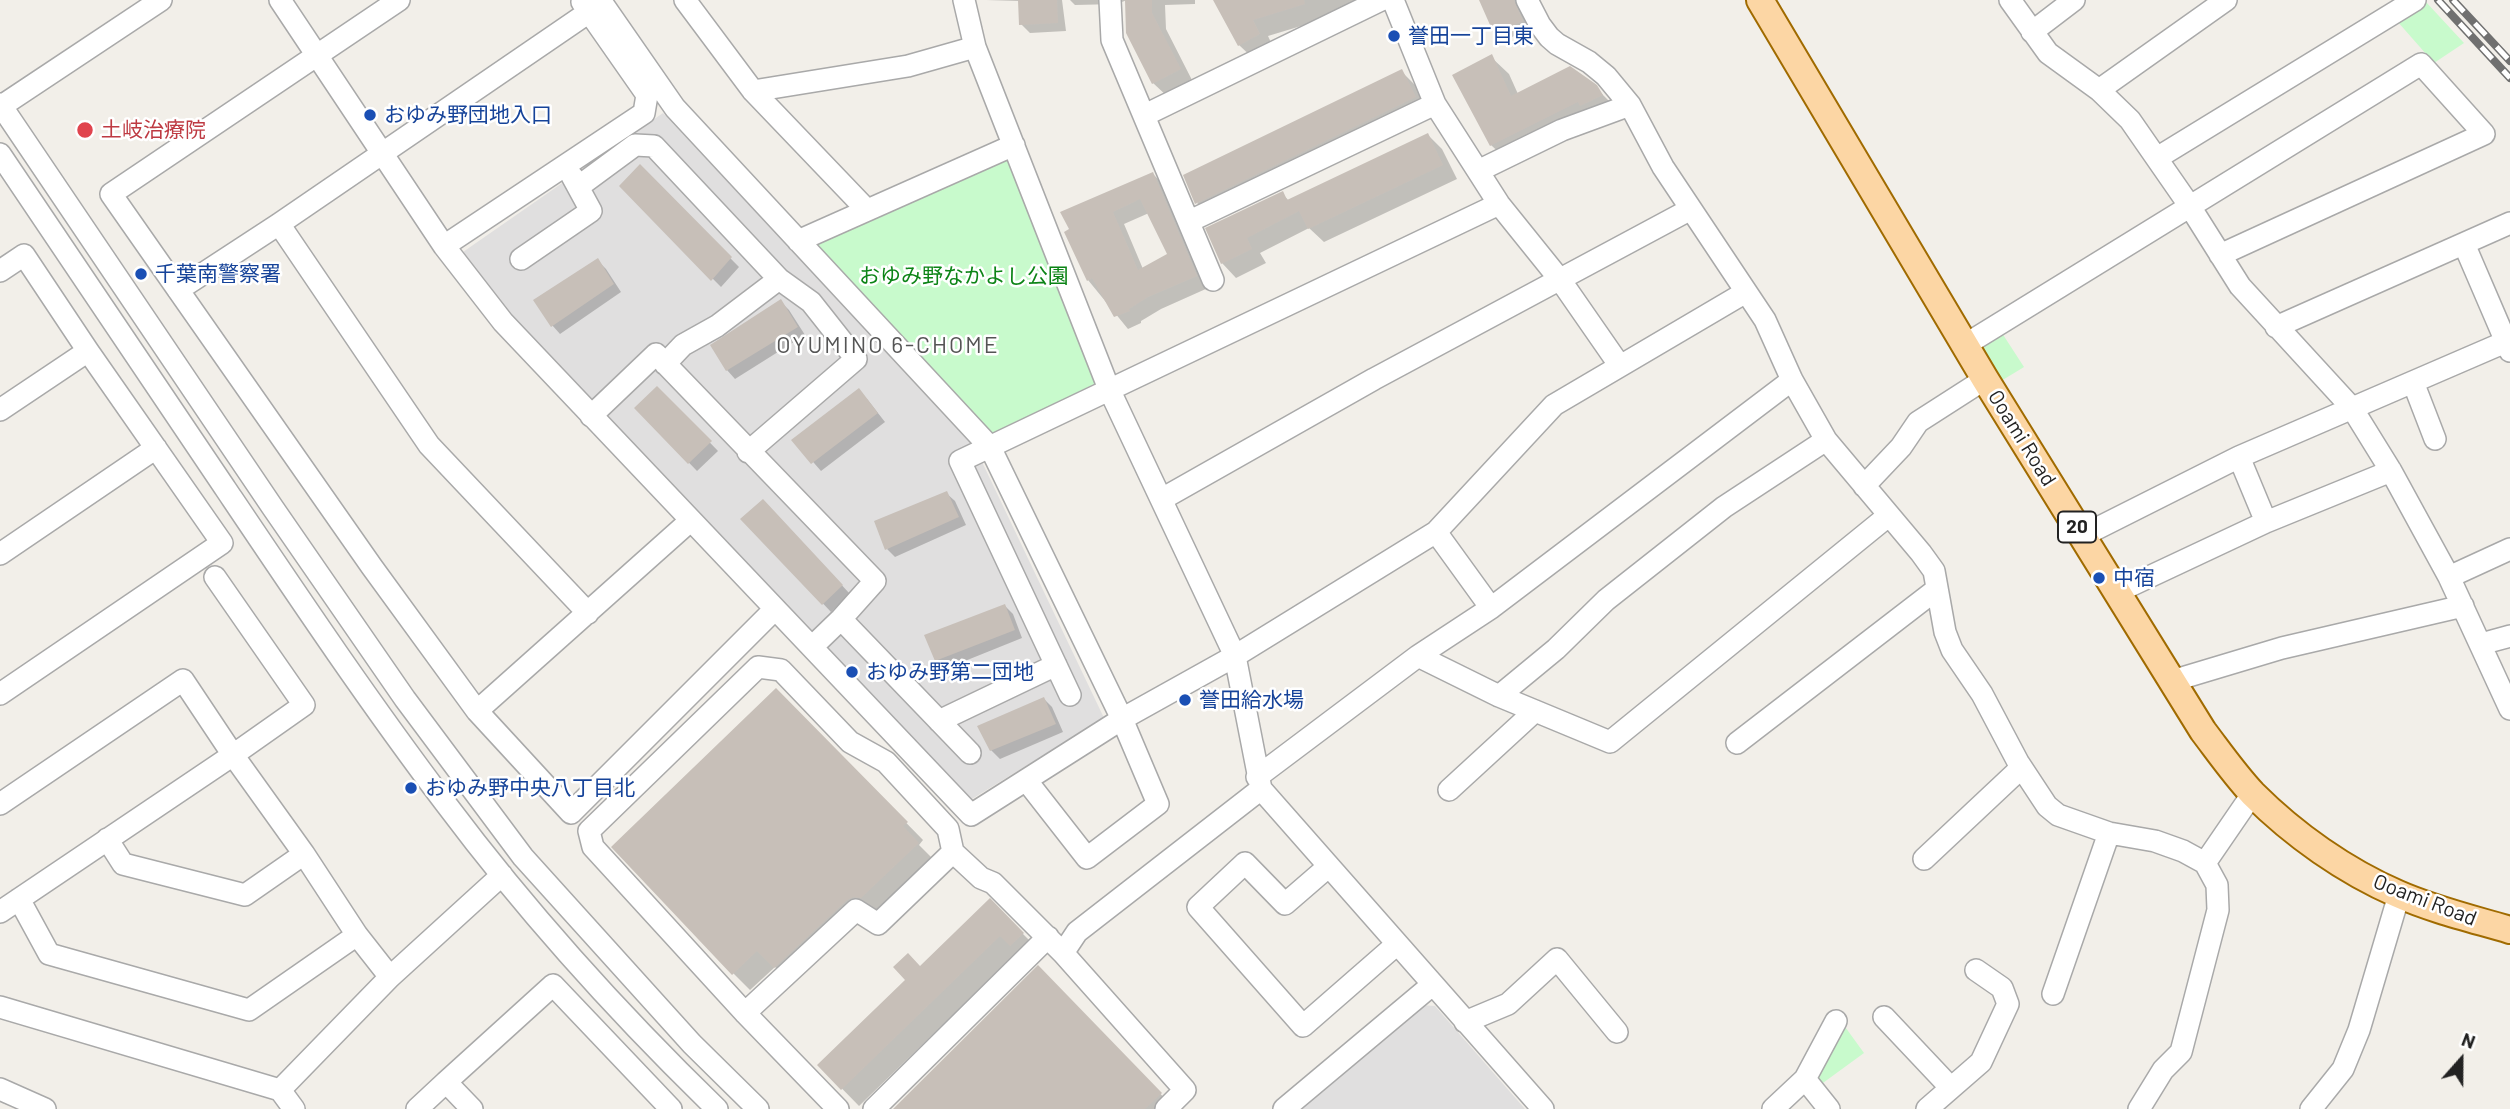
<!DOCTYPE html>
<html>
<head>
<meta charset="utf-8">
<style>
	body { margin:0 }
	#map { position:relative; width:2510px; height:1109px; overflow:hidden; background:#f2efe9; font-family:Barlow,sans-serif }
	canvas { display:block }
	.north { position:absolute; left:2426px; top:1025px; width:70px; height:70px; -webkit-text-stroke:5px #fff; paint-order:stroke; rotate:21deg; font-size:19px; font-weight:700; line-height:28px; text-align:center; color:#222 }
	.north::after { content:''; display:block; margin:auto; width:24px; height:32px; background:#222; clip-path:polygon(50% 0,100% 100%,50% 72%,0 100%) }
</style>
</head>
<body>
<div id="map">
<canvas width="2510" height="1109"></canvas>
<div class="north">N</div>
</div>
<script>
const context = document.querySelector('canvas').getContext('2d');
context.lineJoin = 'round';
function paint(path, color) { context.fillStyle = color; context.fill(path, 'evenodd'); }
function strokePath(path, color, width, dash) { context.strokeStyle = color; context.lineWidth = width; context.lineCap = dash ? 'butt' : 'round'; context.setLineDash(dash || []); context.stroke(path); }
function write(font, color, halo, rows, align = 'center') {
  context.font = font + ' Barlow,"Noto Sans JP",sans-serif'; context.lineWidth = 5; context.setLineDash([]); context.textBaseline = 'middle'; context.strokeStyle = halo; context.fillStyle = color; for (const [text, x, y, turn = 0] of rows) {
    context.save(); context.translate(x, y); context.rotate((+turn || 0) * Math.PI / 180); context.textAlign = isNaN(turn) ? turn : align; if (halo) context.strokeText(text, 0, 0); context.fillText(text, 0, 0); context.restore();
  }
}
paint(new Path2D(`
	M663 113 973 443 1104 718 967 802 498 301 463 252Z
	M1420 1005 1435 1006 1525 1109H1298Z`), '#e0dfdf');
paint(new Path2D(`
	M2426 2 2464 43 2434 63 2397 21Z
	M1015 157 1100 381 988 438 812 241Z
	M2000 330 2024 367 2001 381 1979 348Z
	M1843 1024 1864 1053 1816 1088 1811 1080Z`), '#c8facc');
paint(new Path2D(`
	M986 0H1062L1066 31 1030 33 1021 24 1020 1Z
	M1070 0H1195V4L1165 5 1166 29 1194 84 1168 97 1153 83 1127 0 1117 4 1075 5Z
	M1215 0H1377L1354 10 1268 36 1275 51 1256 61 1239 45Z
	M1487 0H1519L1530 29 1503 41 1495 33Z
	M1491 57 1509 74 1518 94 1599 91 1617 109 1509 162 1491 145Z
	M1402 72 1419 89 1431 115 1214 220 1197 203Z
	M1428 135 1442 149 1457 179 1324 242 1309 228 1260 253 1266 263 1236 278 1222 263 1282 193 1289 201Z
	M640 167 739 267 721 287 621 186Z
	M1153 174 1165 186 1208 288 1161 309 1141 321V323L1128 329 1088 280 1072 230ZM1149 213 1169 255 1143 269 1124 224Z
	M598 261 606 269 621 292 560 334 552 325Z
	M781 302 789 310 805 335 735 379 727 370 712 346Z
	M657 388 718 451 697 471 636 408Z
	M867 399 885 422 821 471 794 440Z
	M946 493 955 501 966 525 895 557 887 549Z
	M771 509 850 594 831 612 743 519Z
	M1005 606 1013 614 1022 638 945 669 936 660Z
	M776 690 923 840 919 845 935 861 878 915 864 917 792 984 775 967 750 990 733 973Z
	M1044 699 1052 707 1063 732 1000 759 991 750Z
	M990 901 1040 951 1018 952 859 1106 819 1065Z
	M1055 984 1175 1109H894Z`), '#0003');
paint(new Path2D(`
	M1018 0H1057L1058 23 1019 25Z
	M1125 0H1152V13L1181 69 1152 84 1126 33Z
	M1213 0H1304L1305 4 1253 20 1260 34 1238 46Z
	M1479 0H1514L1523 21 1494 34Z
	M1492 54 1511 96 1570 66 1597 85 1603 95 1580 106 1578 102 1490 146 1452 75Z
	M1402 69 1416 97 1195 204 1183 175Z
	M1428 133 1443 165 1308 229 1299 211 1247 238 1252 249 1221 264 1205 228 1283 191 1287 200Z
	M640 164 732 257 711 281 619 186Z
	M1153 172 1197 276 1148 297 1129 309 1130 311 1114 317 1092 278 1087 281 1064 232 1069 229 1060 212ZM1140 199 1167 254 1138 270 1113 212Z
	M598 258 614 284 551 327 533 300Z
	M781 299 798 327 726 371 710 345Z
	M657 386 712 441 688 464 634 408Z
	M859 388 878 413 811 464 791 440Z
	M947 491 959 517 885 550 874 521Z
	M763 499 843 585 822 605 740 519Z
	M1005 604 1015 630 935 661 924 635Z
	M776 688 908 822 903 826 919 843 861 898 853 897 847 900 774 968 757 951 732 975 611 847Z
	M1044 697 1056 724 990 751 977 726Z
	M990 898 1024 933 1010 946 1000 936 841 1090 817 1065 905 980 893 967 908 953 920 966Z
	M1038 965 1162 1093 1145 1109H893Z`), '#c7bfb8');
const minor = new Path2D(`
	M280 0 444 246 503 322 971 815 1122 719 1235 656 1436 532 1554 405 1746 292
	M399 0 111 194 372 567 477 711 571 813 775 609
	M600 0 675 108 990 447 1122 719 1158 804 1087 858 1026 780
	M685 0 753 91 866 209
	M964 0 975 47 1109 389 1235 656 1261 789 1543 1109
	M1110 0 1112 40 1213 280
	M1393 0 1435 104 1499 204 1561 281 1620 366
	M1527 0 1540 25 1549 37 1557 44 1589 62 1606 76 1630 105 1663 167 1765 320 1792 380 1826 440 1921 553 1934 571 1945 632 1952 650 1982 694 2018 762 2047 806 2058 815 2109 833 2155 841 2183 851 2205 863 2217 885 2218 910 2181 1052 2163 1070 2139 1109
	M2010 0 2048 53 2099 90 2130 120 2189 205 2240 286 2352 408 2391 471 2449 577 2510 709
	M2032 32 2074 0
	M2099 90 2226 0
	M753 91 908 66 975 47
	M0 104 273 508 405 699 523 857 692 1044 758 1109
	M0 107 161 0
	M1145 115 1381 0
	M0 154C75 266 150 377 225 488 297 595 368 701 446 804 527 912 620 1015 717 1109
	M2157 158 2415 0
	M1478 171 1562 130 1630 105
	M578 187 635 145 654 146 779 279 811 302 856 359 748 452
	M1190 221 1435 104
	M279 224 429 445 588 613
	M798 241 1014 145
	M2464 244 2510 351
	M444 246 644 113 647 95 582 2
	M521 259 591 211 572 176
	M0 271 24 255 88 351 222 543 0 694
	M178 290 279 224 589 12
	M2276 327 2510 223
	M1965 345 2421 64 2484 134 2220 255
	M665 364 683 345 717 326 779 279
	M2413 382 2435 439
	M0 410 88 351
	M591 416 656 354 875 581 841 619 812 647
	M2239 457 2266 522 2391 471
	M1864 486 1901 447 1918 422 1985 379
	M1162 499 1374 379 1691 209
	M1436 532 1491 608
	M2082 536 2239 457 2510 340
	M0 554 156 448
	M2449 577 2510 549
	M2117 592 2266 522
	M841 619 970 753
	M2481 644 2510 636
	M1418 656 1499 696 1610 742 1888 516
	M2172 681 2282 648 2463 606
	M1070 695 960 461 1499 204
	M1499 696 1556 649 1606 600 1724 507 1826 440
	M477 711 690 521
	M939 721 1056 665
	M1737 743 1937 589
	M1257 777 1418 656 1491 608 1792 380
	M1449 790 1535 711
	M0 804 183 680 233 755 304 705 215 577
	M107 839 123 864 245 895 304 854
	M1924 859 2021 768
	M2205 863 2253 793
	M1329 866 1285 904 1245 863 1198 907 1303 1026 1397 944
	M19 899 49 954 249 1010 357 935
	M0 912 233 755 304 854 357 935 390 977
	M1063 953 1077 932 1261 789
	M2053 994 2109 833
	M0 1007 280 1090 390 977 502 875
	M745 1013 856 910 878 924 953 852
	M1884 1017 1951 1088
	M1465 1022 1508 1004 1557 959 1617 1032
	M1805 1079 1829 1109
	M446 1082 553 985 671 1109
	M0 1089 45 1109
	M280 1090 294 1109
	M417 1109 446 1082 472 1109
	M838 1109 745 1013 593 847 589 831 758 667 781 670 850 742 886 762 948 829 953 852 981 878 993 883 1063 953 1185 1090 1166 1109
	M874 1109 1048 937
	M1284 1109 1432 985
	M1773 1109 1805 1079 1836 1021
	M1927 1109 1981 1062 2008 1004 2002 988 1976 970
	M2311 1109 2343 1069 2359 1030 2399 895`);
const major = new Path2D(`
	M1760 0 1985 379 2203 731C2219 752 2235 775 2253 794 2294 835 2345 871 2398 894 2434 910 2473 919 2510 930`);
strokePath(minor, '#a9a9a9', 24);
strokePath(major, '#a06b00', 30);
strokePath(minor, '#fff', 21);
strokePath(major, '#fcd6a4', 26);
const rail = new Path2D(`
	M2438 0 2510 78
	M2453 0 2510 61`);
strokePath(rail, '#707070', 8);
strokePath(rail, '#fff', 5, [16]);
for (const [x, y, r, color] of [
	[1394,36,7,"#1a4fb4"],
	[370,115,7,"#1a4fb4"],
	[85,130,9,"#e0444e"],
	[141,274,7,"#1a4fb4"],
	[2099,578,7,"#1a4fb4"],
	[852,672,7,"#1a4fb4"],
	[1185,700,7,"#1a4fb4"],
	[411,788,7,"#1a4fb4"]
]) { const dot = new Path2D(); dot.arc(x, y, r, 0, 2 * Math.PI); context.fillStyle = color; context.fill(dot); strokePath(dot, '#fff', 2.5); }
for (const [x, y, w] of [
	[2077,527,38]
]) { const box = new Path2D(); box.roundRect(x - w / 2, y - 15.5, w, 31, 5); context.fillStyle = '#fff'; context.fill(box); strokePath(box, '#222', 2); }
write('bold 19px', '#222', null, [
	["20",2077,527]
]);
write('21px', '#164399', '#fff', [
	["誉田一丁目東",1408,36],
	["おゆみ野団地入口",384,115],
	["千葉南警察署",155,274],
	["中宿",2113,578],
	["おゆみ野第二団地",866,672],
	["誉田給水場",1199,700],
	["おゆみ野中央八丁目北",425,788]
], 'left');
write('21px', '#be3a42', '#fff', [
	["土岐治療院",101,130]
], 'left');
write('21px', '#0c8416', '#fff', [
	["おゆみ野なかよし公園",964,276]
]);
write('21px', '#222', '#fff', [
	["Ooami Road",2022,438,58],
	["Ooami Road",2425,900,21]
]);
context.letterSpacing = '2px';
write('23px', '#555', '#fff', [
	["OYUMINO 6-CHOME",888,345]
]);
context.letterSpacing = '0px';
</script>
</body>
</html>
